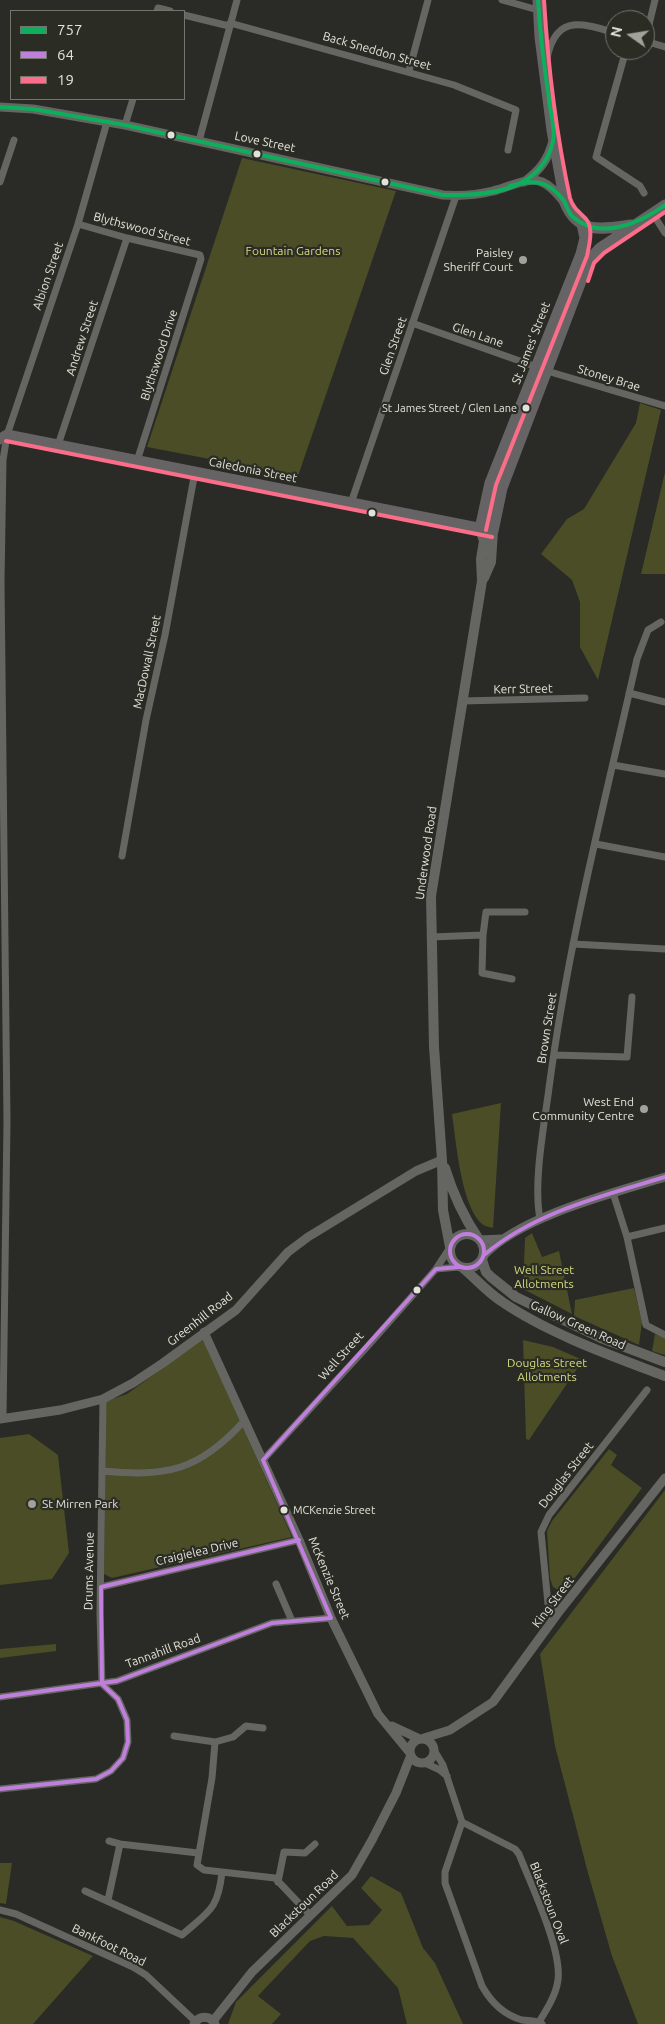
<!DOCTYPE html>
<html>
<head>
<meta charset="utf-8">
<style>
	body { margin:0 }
	#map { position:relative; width:665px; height:2024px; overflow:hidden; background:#2a2a26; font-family:Ubuntu,sans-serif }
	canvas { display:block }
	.legend { position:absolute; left:10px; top:10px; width:175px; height:90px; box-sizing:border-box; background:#2b2c24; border:1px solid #74756e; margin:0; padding:6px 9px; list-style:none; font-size:15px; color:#e1e2dc }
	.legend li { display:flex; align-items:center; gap:10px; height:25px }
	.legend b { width:25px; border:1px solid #74756e }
	.north { position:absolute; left:605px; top:10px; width:50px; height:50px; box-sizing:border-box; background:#2b2c24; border:1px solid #74756e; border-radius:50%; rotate:283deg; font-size:14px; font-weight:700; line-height:20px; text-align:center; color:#e1e2dc }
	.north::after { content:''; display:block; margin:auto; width:18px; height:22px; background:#a1a29c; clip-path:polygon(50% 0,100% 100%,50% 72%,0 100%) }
</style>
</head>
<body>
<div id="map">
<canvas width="665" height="2024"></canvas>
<ul class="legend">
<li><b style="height:6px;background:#0daf5c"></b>757</li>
<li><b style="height:6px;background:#c07fdc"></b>64</li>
<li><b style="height:6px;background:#fb6d88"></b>19</li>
</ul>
<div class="north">N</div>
</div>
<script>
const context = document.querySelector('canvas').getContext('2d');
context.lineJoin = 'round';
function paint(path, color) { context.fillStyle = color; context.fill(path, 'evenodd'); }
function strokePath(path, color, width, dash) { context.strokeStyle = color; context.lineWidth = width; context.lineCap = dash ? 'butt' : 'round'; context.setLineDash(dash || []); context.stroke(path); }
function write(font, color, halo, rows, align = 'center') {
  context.font = font + ' Ubuntu,sans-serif'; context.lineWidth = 4.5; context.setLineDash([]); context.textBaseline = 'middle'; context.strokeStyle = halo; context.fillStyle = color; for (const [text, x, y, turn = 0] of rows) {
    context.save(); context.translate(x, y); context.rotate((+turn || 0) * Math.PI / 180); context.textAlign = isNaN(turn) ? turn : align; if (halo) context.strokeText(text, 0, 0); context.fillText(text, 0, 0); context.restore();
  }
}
paint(new Path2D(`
	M242 158 396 191 298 476 147 447Z
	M640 403 661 410 598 680 580 647V602L572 580 541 554 567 519 584 509 636 423Z
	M665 472V574H641Z
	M501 1103 493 1228C489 1227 484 1226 482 1224 461 1206 456 1141 452 1114Z
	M532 1233 542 1257 559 1251 572 1314 523 1289 525 1238Z
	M634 1288 642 1322 639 1345 574 1316 575 1300Z
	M655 1334 665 1338V1355L652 1351Z
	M203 1339 292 1537 112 1578 104 1574 106 1401 127 1394Z
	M523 1340 553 1347 583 1360 529 1440 526 1439Z
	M29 1434 58 1455 69 1553 52 1579 0 1585V1438Z
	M609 1449 617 1455 611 1465 642 1488 566 1590 560 1591 553 1587 550 1578 547 1531 552 1521Z
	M665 1490V2024H638L612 1956 588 1873 555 1746 540 1654Z
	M56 1644V1651L0 1658V1649Z
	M0 1863H12L6 1904 0 1903Z
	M371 1876 401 1893 423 1948 435 1963 463 2024H407L398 1988 353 1938 324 1936 310 1941 258 1996 281 2014 272 2024H228L236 2002 332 1906 347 1926 369 1925 382 1910 361 1888Z
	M0 1917 14 1921 93 1956 33 2024H0Z`), '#4a4d25');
strokePath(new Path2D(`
	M502 0 538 10
	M157 11 158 8 170 11
	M184 15 229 26
	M230 23 454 85 516 110 508 150
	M645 41 655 0
	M645 41 665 47
	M626 50 596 157 640 186 644 193
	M546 63C554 16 577 21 615 33
	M409 71 428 0
	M125 125 133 99
	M199 141 237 0
	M0 182 14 140
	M653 214 665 233
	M78 224 127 238 200 255 201 259 137 461
	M412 323 537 367
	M547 371 665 406
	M58 445 127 238
	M351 503 456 196
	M629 693 665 702
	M462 701 585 698
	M613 765 665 774
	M596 844 665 857
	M122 856 146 720 165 635 195 472
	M483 935 482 973 512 979
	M431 937 483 935 486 912H525
	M573 944 665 949
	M554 1055 627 1057 632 997
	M613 1193 627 1237 646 1325 665 1335
	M540 1219C533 1182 544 1127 549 1088 568 943 605 801 637 659L648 630 661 622
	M627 1237 665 1228
	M436 1269 459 1267
	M3 1418 7 1121 1 582 3 460 7 435 78 224 107 122
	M263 1460 367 1347 436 1269 449 1249
	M102 1471C167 1477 199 1471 244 1421
	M276 1584 292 1621
	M101 1587 299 1540
	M558 1613 548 1604 541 1532 549 1515 647 1390
	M102 1684 100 1614 103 1399
	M0 1697 117 1681 272 1623 331 1618
	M174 1736 215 1742 212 1778 197 1865 204 1870 275 1878 310 1915
	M215 1742 233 1737 246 1726 263 1728
	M434 1750 443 1765 462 1822 445 1872V1883L482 1986C491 2002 504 2015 522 2020 529 2021 536 2020 542 2024
	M425 1763 440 1770 447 1776
	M0 1789 96 1779 111 1771 123 1758 128 1742 127 1720 118 1699 102 1684
	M462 1822 515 1849 519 1854C531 1885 562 1949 558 1980 556 1995 547 2009 539 2022
	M109 1841 120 1844 198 1853
	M278 1882 284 1852 305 1853 315 1844
	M85 1891 182 1935C209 1911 218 1910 222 1872
	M108 1900 120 1844
	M0 1910 16 1914 133 1967 146 1975 195 2021`), '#656662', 7);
strokePath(new Path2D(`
	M0 107 33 109 125 125 443 195C459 196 477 195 493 191 508 188 527 176 542 182 552 186 559 196 565 203
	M524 182C540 170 548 160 553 141
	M480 1240 502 1239
	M484 1255C521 1216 613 1193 665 1177
	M204 1332 299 1540 331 1618 378 1714 410 1753
	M0 1419 60 1410 103 1399 133 1383 163 1363 236 1310 288 1252 308 1237 416 1171 442 1160
	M392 1726 420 1739
	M424 1738 450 1730 493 1702 558 1613 665 1478
	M410 1751a12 12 0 1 1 24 0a12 12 0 1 1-24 0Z
	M213 2021 252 1972 352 1875 372 1840 396 1793 411 1755
	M194 2024C199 2015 210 2015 215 2024`), '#656662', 9);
strokePath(new Path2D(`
	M484 578 491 562 493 531
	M445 1168C453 1194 463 1216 478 1238
	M450 1251a17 17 0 1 1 34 0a17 17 0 1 1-34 0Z
	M450 1247 443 1210 442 1160 434 1047 431 896 482 581 481 559 484 541 480 529
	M482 1260 486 1272 491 1277 516 1297 601 1338 665 1362
	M463 1268C476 1279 487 1292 501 1301 547 1333 612 1356 665 1376`), '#656662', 10);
strokePath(new Path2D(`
	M538 0 540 37 552 130 565 203C578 235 603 229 631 225
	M0 439 7 435 493 531 502 488 589 260 600 248 665 205
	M480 529 490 483 581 254 585 238 582 224`), '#666365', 11);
strokePath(new Path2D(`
	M0 107 33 109 125 125 443 195C486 196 542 192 553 141 556 129 550 112 549 99 544 66 540 33 538 0
	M510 186C533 179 549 180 564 201 567 206 568 213 573 217 600 241 640 223 665 205`), '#0daf5c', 4);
strokePath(new Path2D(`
	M450 1251a17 17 0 1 1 34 0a17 17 0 1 1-34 0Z
	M484 1255C535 1212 602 1196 665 1177
	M263 1460 436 1269 459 1267
	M102 1684 101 1587 299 1540
	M0 1697 117 1681 272 1623 331 1618 263 1460
	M0 1789 96 1779 111 1771 123 1758 128 1742 127 1720 118 1699 102 1684`), '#c07fdc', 4);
strokePath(new Path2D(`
	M588 281 594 263 604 253 665 212
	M6 441 492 537
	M486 530 496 485 587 256C589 246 594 228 586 219 579 212 573 208 570 198 556 133 548 66 544 0`), '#fb6d88', 4);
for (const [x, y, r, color] of [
	[171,135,4.5,"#e1e2dc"],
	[257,154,4.5,"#e1e2dc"],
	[385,182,4.5,"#e1e2dc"],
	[523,260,5,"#a1a29c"],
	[526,408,4.5,"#e1e2dc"],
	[372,513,4.5,"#e1e2dc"],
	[644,1109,5,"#a1a29c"],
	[417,1290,4.5,"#e1e2dc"],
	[32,1504,5,"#a1a29c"],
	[284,1510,4.5,"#e1e2dc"]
]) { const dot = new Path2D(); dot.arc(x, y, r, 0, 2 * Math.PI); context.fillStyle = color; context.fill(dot); strokePath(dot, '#2b2c24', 2); }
write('11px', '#e1e2dc', '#2b2c24', [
	["St James Street / Glen Lane",517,408],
	["MCKenzie Street",293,1510,"left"]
], 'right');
write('12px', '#e1e2dc', '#2b2c24', [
	["Back Sneddon Street",377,51,16],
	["Love Street",265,142,12],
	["Blythswood Street",142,229,15],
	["Albion Street",48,276,-71],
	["Glen Lane",478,335,19],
	["Andrew Street",82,338,-72],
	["St James' Street",531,343,-69],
	["Glen Street",393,346,-71],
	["Blythswood Drive",159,355,-72],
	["Stoney Brae",609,378,17],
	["Caledonia Street",253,470,11],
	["MacDowall Street",147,662,-78],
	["Kerr Street",523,689,-1],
	["Underwood Road",426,853,-82],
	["Brown Street",547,1028,-81],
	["Greenhill Road",200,1319,-38],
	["Gallow Green Road",578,1325,24],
	["Well Street",341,1356,-48],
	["Douglas Street",566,1475,-52],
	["Craigielea Drive",197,1552,-13],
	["Drums Avenue",89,1571,-89],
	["McKenzie Street",329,1578,67],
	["King Street",553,1602,-53],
	["Tannahill Road",163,1651,-20],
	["Blackstoun Oval",549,1903,69],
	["Blackstoun Road",304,1904,-44],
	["Bankfoot Road",109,1945,26]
]);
write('12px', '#d4dc80', '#2b2c24', [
	["Fountain Gardens",293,251],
	["Well Street",544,1270],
	["Allotments",544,1284],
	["Douglas Street",547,1363],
	["Allotments",547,1377]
]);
write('12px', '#e1e2dc', '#2b2c24', [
	["Paisley",513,253],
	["Sheriff Court",513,267],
	["West End",634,1102],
	["Community Centre",634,1116],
	["St Mirren Park",42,1504,"left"]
], 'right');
</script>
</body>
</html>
